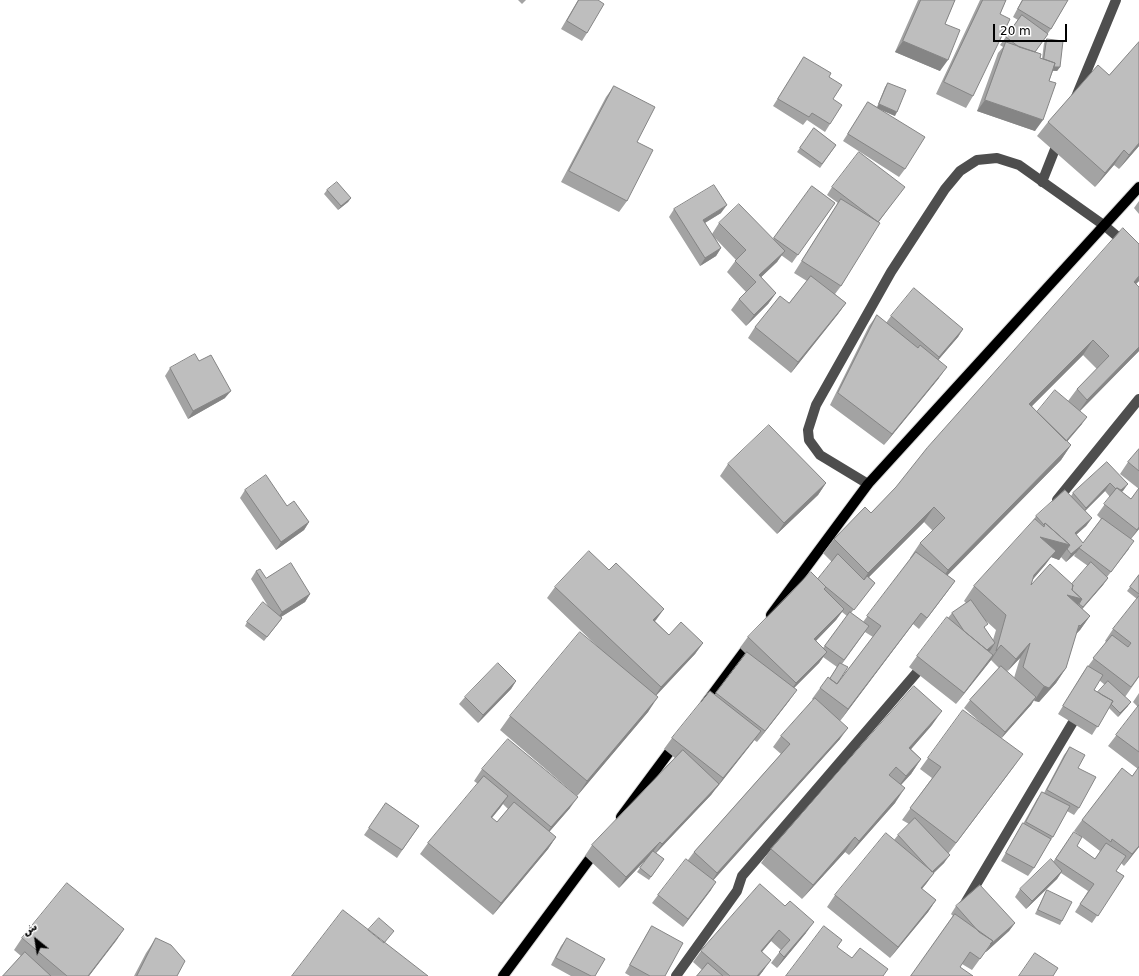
<!DOCTYPE html>
<html>
<head>
<meta charset="utf-8">
<style>
	body { margin:0 }
	#map { position:relative; width:1139px; height:976px; overflow:hidden; background:#fff; font-family:"DejaVu Sans",Cairo,sans-serif }
	canvas { display:block }
	.north { position:absolute; left:16px; top:920px; width:40px; height:40px; -webkit-text-stroke:3px #fff; paint-order:stroke; rotate:330deg; font-size:11px; font-weight:700; line-height:16px; text-align:center; color:#000 }
	.north::after { content:''; display:block; margin:auto; width:14px; height:18px; background:#000; clip-path:polygon(50% 0,100% 100%,50% 72%,0 100%) }
	.scale { position:absolute; left:993px; top:24px; width:74px; height:18px; box-sizing:border-box; border:2px solid #000; border-top:0; padding-left:5px; font-size:12px; line-height:14px; white-space:nowrap; color:#000; -webkit-text-stroke:3px #fff; paint-order:stroke }
</style>
</head>
<body>
<div id="map">
<canvas width="1139" height="976"></canvas>
<div class="north">ش</div>
<div class="scale">20 m</div>
</div>
<script>
const context = document.querySelector('canvas').getContext('2d');
context.lineJoin = 'round';
function strokePath(path, color, width, dash) { context.strokeStyle = color; context.lineWidth = width; context.lineCap = dash ? 'butt' : 'round'; context.setLineDash(dash || []); context.stroke(path); }
function paint(path, color) { context.fillStyle = color; context.fill(path, 'evenodd'); }
const major = new Path2D(`
	M771 615 868 484 1139 187
	M706 703 752 641
	M621 817 676 743
	M503 976 597 849`);
strokePath(major, '#dbdbdb', 12);
strokePath(new Path2D(`
	M1076 97 1116 0
	M1042 182 1059 139
	M868 484 820 455 809 440 808 430 816 405 891 272 945 189 960 171 977 160 997 158 1019 165 1105 226 1139 255
	M1057 500 1139 399
	M964 905 1079 712
	M676 976 737 891 742 876 925 663`), '#4e4e4e', 10);
strokePath(major, '#000', 10);
paint(new Path2D(`
	M518 0H526L522 4Z
	M578 0H598L587 33 582 41 561 29Z
	M918 0H955L945 24 940 71 895 52Z
	M980 0H1006L1000 14 973 96 966 108 936 94Z
	M1022 0H1068L1051 29 1035 52 1040 58 1042 59 1044 43 1047 39 1060 67 1057 71H1053L1049 81 1035 131 977 111 998 53 1003 47 1000 45 1018 20 1013 17Z
	M804 57 829 77 830 124 825 132 807 120 803 125 773 106Z
	M888 83 895 116 881 110 905 169 899 177 843 141 868 102 877 107 885 87Z
	M614 86 637 142 627 201 619 212 561 182 606 97Z
	M1048 122 1139 146 1119 169 1114 165 1095 187 1037 136Z
	M814 128 836 145 820 168 797 152Z
	M812 186 835 203 792 263 781 255 777 262 761 277 776 293 768 304 746 326 731 310 739 299 746 292 727 272 736 260 715 238 721 248 716 256 700 266 669 217 674 209 721 213 705 223 712 234 719 223 773 239Z
	M832 187 899 194 878 223 841 286 835 294 846 303 838 314 791 373 748 338 755 327 789 303 807 281 794 273 838 203 827 195Z
	M327 190 351 198 348 202 338 210 324 194Z
	M1139 201V214L1134 208Z
	M1139 244V281L1136 284 1139 287V351L1080 411 1082 424 1067 441 1071 445 1061 460 947 575 955 581 947 592 919 629 913 624 840 721V739L713 880 711 890 683 927 652 903 658 895 688 860 694 852 781 754 773 747 781 736 813 700 812 699 820 688 830 678 837 667 823 657 819 663 794 688 789 701 757 742 754 740 711 795 656 853 664 859 649 880 637 872 649 856 619 888 585 856 592 845 675 758 664 749 672 738 715 694 746 654 740 648 748 637 818 579 832 562 823 553 834 539 871 513ZM1083 355 1097 369 1077 389 1068 401 1037 412 1032 406ZM924 522 933 531 920 543 910 558H911L863 622 851 613 875 583 869 577ZM842 612 847 616 823 648 816 641 836 620ZM865 632 873 637 837 684 842 664Z
	M877 315 886 323 891 316 963 329 958 337 938 360 939 378 884 445 830 405 869 326Z
	M199 361 225 398 188 419 165 376 170 368Z
	M1139 449V529L1131 539 1129 549 1107 577 1108 578 1103 585 1082 609 1090 616 1080 630 1076 634 1066 668 1056 683 1039 702 1034 700 1031 705 1001 738 1015 765 948 854 944 863 934 873 922 889 936 900 928 912 890 958 827 907 835 895 894 840 898 835 909 824 902 820 932 778 920 769 928 758 981 723 964 708 970 700 999 668 991 660 956 704 909 667 917 656 952 613 966 603 964 601 974 586 1031 524 1036 516 1071 496 1073 493 1107 462 1122 492 1131 499 1139 489 1120 474 1128 462ZM1105 491 1110 497 1097 515 1101 519 1083 543 1076 535 1086 526 1092 518 1085 511ZM1076 553 1074 556 1088 566 1072 584 1031 585 1032 580 1045 565 1051 557 1059 560 1061 557 1066 562ZM985 620 996 630 993 640 985 629ZM1020 658 1014 678 1007 671Z
	M728 464 826 483 818 495 777 534 720 476Z
	M245 490 287 506 309 522 304 530 276 550 240 498Z
	M256 571 266 578 310 594 305 602 281 617 282 618 280 621 264 641 245 626 247 622 268 606 251 579Z
	M1139 575V677L1125 697 1128 706 1118 717 1109 708 1092 735 1058 714 1083 673 1106 642 1105 641 1113 629 1137 599 1127 591ZM1099 680 1105 685 1098 692 1094 690Z
	M555 587 655 621 669 635 703 643 695 654 656 695 648 712 577 796 500 730 510 716 602 651 547 598Z
	M516 681 511 689 478 723 459 704 465 697Z
	M1139 693V847L1124 866 1121 863 1116 871 1124 876 1092 923 1075 912 1088 891 1061 873 1057 879 1026 909 1015 897 1020 889 1053 862 1074 832 1077 846 1095 859 1100 851 1074 831 1082 820 1132 776 1138 769 1108 746 1138 707 1133 702Z
	M932 725 911 749 921 759 911 774 901 785 895 803 849 855 845 852 802 899 761 863 771 849Z
	M1070 747 1078 768 1079 808 1074 815 1067 811 1053 837 1048 844 1034 868 1028 876 1001 861 1018 831 1023 823V824L1037 799 1042 792 1044 793 1064 755Z
	M482 769 570 808 549 832 556 837 548 849 493 915 420 854 428 843 478 784 474 781ZM503 804 508 809 497 822 492 818Z
	M386 803 419 826 397 858 364 835Z
	M760 884 806 933 777 968 771 963 781 950 771 941 762 952 763 971 759 976H697L702 970 693 962 701 951Z
	M1047 890 1062 921 1060 925 1035 914Z
	M956 906 1015 923 1009 931 986 952H985L972 970 962 964 960 967 911 976 953 916 951 914Z
	M652 926 665 976H630L625 973 647 934Z
	M124 929 89 976H3L21 956 14 950 22 938Z
	M156 938 177 976H134L146 953Z
	M567 938 595 976H571L551 965 561 946Z`), '#a3a3a3');
paint(new Path2D(`
	M903 41 948 60 940 71 895 52Z
	M1043 65 1060 67 1057 71 1040 69Z
	M985 100 1043 120 1035 131 977 111Z
	M879 104 897 112 895 116 877 108Z
	M1139 143V146L1119 169 1129 155Z
	M1124 150 1114 165 1095 187 1105 173Z
	M351 198 348 202 338 210 341 206Z
	M727 205 721 213 698 227 703 220Z
	M721 248 716 256 700 266 705 258Z
	M785 251 777 262 755 283 759 275Z
	M1139 276V281L1123 296 1134 282Z
	M776 293 768 304 746 326 754 315Z
	M846 303 838 314 791 373 798 362Z
	M963 329 958 337 934 365 939 357Z
	M1093 340 1083 355 1019 419 1029 404Z
	M1139 347V351L1077 414 1087 400Z
	M947 367 939 378 884 445 892 434Z
	M231 391 225 398 188 419 193 411Z
	M1087 417 1082 424 1060 450 1065 442Z
	M1071 445 1061 460 938 585 948 570Z
	M826 483 818 495 777 534 784 523Z
	M1110 483 1105 491 1081 515 1086 508Z
	M1128 484 1123 491 1113 500 1118 492Z
	M934 507 924 522 858 588 868 573Z
	M1092 518 1086 526 1069 541 1075 533Z
	M309 522 304 530 276 550 281 542Z
	M1139 527V529L1129 541 1137 530Z
	M1040 537 1070 545 1059 560 1051 557 1045 565 1024 590Z
	M1082 545 1076 553 1066 562 1071 554Z
	M1108 578 1103 585 1077 615 1083 607Z
	M955 581 947 592 919 629 927 618Z
	M310 594 305 602 276 620 282 612Z
	M1067 595 1082 599 1072 614Z
	M664 609 656 620 645 631 653 620Z
	M844 609 836 620 806 651 814 639Z
	M921 613 913 624 840 721 848 709Z
	M1090 616 1080 630 1070 640 1080 626Z
	M703 643 695 654 653 699 661 687Z
	M995 643 990 651 979 659 985 652Z
	M1030 643 1020 658 1006 673 1016 659Z
	M1001 645 991 660 956 704 964 693Z
	M827 652 819 663 788 694 796 683Z
	M1066 668 1056 683 1039 702 1034 701 1044 686Z
	M516 681 511 689 478 723 483 715Z
	M797 690 789 701 757 742 765 731Z
	M658 697 648 712 577 796 587 781Z
	M1036 697 1031 705 1000 740 1005 732Z
	M1131 702 1128 706 1118 717 1120 713Z
	M942 711 932 725 899 763 909 748Z
	M848 728 840 739 710 884 717 873Z
	M761 731 753 742 715 790 723 778Z
	M1023 754 1015 765 948 854 956 843Z
	M921 759 911 774 896 790 906 776Z
	M719 784 711 795 654 855 662 844Z
	M905 788 895 803 849 855 859 841Z
	M508 796 500 808 483 828 491 817Z
	M578 797 570 808 543 839 551 827Z
	M556 837 548 849 493 915 501 903Z
	M855 837 845 852 802 899 813 885Z
	M660 842 652 853 619 888 626 877Z
	M1139 846V847L1124 866 1132 854Z
	M950 855 944 863 927 879 932 872Z
	M1062 871 1057 879 1026 909 1032 901Z
	M934 873 926 884 913 899 921 888Z
	M716 882 711 890 683 927 688 919Z
	M936 900 928 912 890 958 898 947Z
	M814 922 806 933 777 968 784 957Z
	M1015 923 1009 931 986 952 991 944Z
	M124 929 116 941 89 976H88Z
	M779 930 771 941 753 962 761 951Z
	M771 960 763 971 759 976H757Z`), '#858585');
const building = new Path2D(`
	M579 0H598L604 4 587 33 567 21Z
	M921 0H955L945 24 960 30 948 60 903 41Z
	M983 0H1006L1000 14 1010 19 973 96 944 82Z
	M1023 0H1068L1051 29 1018 9Z
	M1022 15 1048 34 1035 52 1019 47 1006 37Z
	M1047 39 1063 41 1060 67H1054L1055 63 1044 59Z
	M1006 42 1041 54 1040 58 1055 63 1049 81 1056 83 1043 120 985 100Z
	M1139 42V143L1129 155 1124 150 1105 173 1048 122 1098 65 1109 75Z
	M804 57 831 73 829 77 842 85 833 99 842 105 830 124 812 113 809 117 778 99Z
	M888 83 906 90 897 112 879 104Z
	M614 86 655 107 637 142 653 150 627 201 569 171Z
	M868 102 925 137 905 169 848 134Z
	M814 128 836 145 822 164 800 148Z
	M859 152 905 187 878 222 832 187Z
	M337 182 351 198 341 206 327 190Z
	M714 185 727 205 703 220 721 248 705 258 674 209Z
	M812 186 835 203 798 255 774 238Z
	M841 199 880 223 841 286 802 261Z
	M739 204 785 251 759 275 776 293 754 315 739 299 756 282 735 261 746 250 719 223Z
	M1123 228 1139 244V276L1134 282 1139 287V347L1087 400 1077 389 1109 356 1093 340 1029 404 1071 445 948 570 920 543 945 518 934 507 868 573 834 539 865 507 871 513 896 487 927 448Z
	M811 276 846 303 798 362 755 327 780 296 789 303Z
	M914 288 963 329 939 357 891 316Z
	M877 315 918 348 920 345 947 367 892 434 838 393Z
	M195 354 199 361 211 355 231 391 193 411 170 368Z
	M1055 390 1087 417 1066 441 1037 412Z
	M769 425 826 483 784 523 728 464Z
	M1139 449V471L1128 462Z
	M1107 462 1128 484 1121 490 1117 488 1116 489 1110 483 1086 508 1073 493Z
	M266 475 287 506 294 501 309 522 281 542 245 490Z
	M1117 488 1131 499 1139 488V527L1137 530 1104 504Z
	M1065 490 1092 518 1075 533 1083 543 1102 518 1134 541 1111 572 1079 548 1082 545 1071 554 1067 549 1070 545 1045 523 1044 525 1036 516Z
	M1035 519 1044 527 1045 523 1070 545 1040 537 1056 551 1034 575 1031 585 1050 564 1073 585 1072 590 1082 599 1067 595 1090 616 1080 626 1079 625 1066 668 1049 688 1044 686 1023 667 1030 643 1016 659 1001 645 996 651 1006 615 974 586Z
	M589 551 609 570 616 563 664 609 653 620 669 635 681 622 703 643 661 687 555 587Z
	M916 552 955 581 927 618 921 613 848 709 820 688 828 677 837 684 881 626 867 616Z
	M838 554 864 580 867 576 875 583 854 610 826 587 818 579Z
	M1091 562 1108 578 1083 607 1079 604 1082 599 1072 590 1073 585 1072 584Z
	M291 563 310 594 282 612 256 571 260 569 266 578Z
	M811 572 826 587 824 589 844 609 814 639 827 652 796 683 748 637Z
	M1139 575V594L1130 587Z
	M1139 596V676L1131 687 1093 658 1112 635 1128 647 1131 643 1113 629Z
	M971 600 988 624 984 627 995 643 987 650 964 631 952 613Z
	M263 602 282 618 267 637 247 622Z
	M850 612 869 626 844 660 825 646Z
	M947 617 993 655 964 693 917 656Z
	M580 632 658 697 587 781 510 716Z
	M747 652 797 690 765 731 716 693Z
	M498 663 516 681 483 715 465 697Z
	M840 663 848 667 837 684 830 679Z
	M1001 666 1036 697 1005 732 970 700Z
	M1088 666 1103 675 1094 690 1113 701 1098 727 1063 706Z
	M1108 681 1131 702 1120 713 1111 704 1113 701 1102 695 1098 692Z
	M914 686 942 711 909 748 921 759 906 776 896 767 889 775 905 788 859 841 855 837 813 885 771 849Z
	M710 691 761 731 723 778 672 738Z
	M815 698 848 728 717 873 694 852 790 744 781 736Z
	M1139 705V752L1116 735Z
	M963 710 1023 754 956 843 910 808 941 767 928 758Z
	M508 739 578 797 551 827 482 769Z
	M1070 747 1085 755 1078 768 1096 777 1079 808 1047 790Z
	M683 750 719 784 662 844 660 842 626 877 592 845Z
	M1139 767V846L1132 854 1112 839 1111 842 1082 820 1122 768 1132 776Z
	M484 776 508 796 491 817 497 822 514 802 556 837 501 903 428 843Z
	M1042 792 1070 806 1053 837 1026 822Z
	M386 803 419 826 402 850 369 828Z
	M915 818 950 855 932 872 898 835Z
	M1023 823 1051 839 1034 868 1006 853Z
	M1074 832 1082 837 1077 846 1095 859 1106 843 1126 856 1116 871 1124 876 1098 916 1080 904 1094 884 1056 859Z
	M886 833 934 873 921 888 936 900 898 947 835 895Z
	M653 851 664 859 651 877 640 868Z
	M686 859 716 882 688 919 658 895Z
	M1051 859 1062 871 1032 901 1020 889Z
	M67 883 124 929 88 976H67L22 938Z
	M760 884 785 906 790 901 814 922 784 957 779 952 790 940 779 930 761 951 771 960 757 976H730L701 951Z
	M980 885 1015 923 991 944H990L993 941 979 932 956 906Z
	M1047 890 1072 902 1062 921 1038 910Z
	M343 910 428 976H292Z
	M955 914 993 941 980 959 970 952 960 967 973 976H911Z
	M379 918 394 931 384 943 368 930Z
	M652 926 683 943 665 976H650L630 965Z
	M824 926 842 940 837 947 852 958 860 948 888 969 883 976H786Z
	M156 938 171 945 185 961 177 976H137Z
	M567 938 605 959 595 976H591L556 958Z
	M25 952 51 976H3Z
	M1035 953 1058 968 1053 976H1019Z
	M708 963 723 976H697Z`);
paint(building, '#bebebe');
strokePath(building, '#858585', 1);
</script>
</body>
</html>
